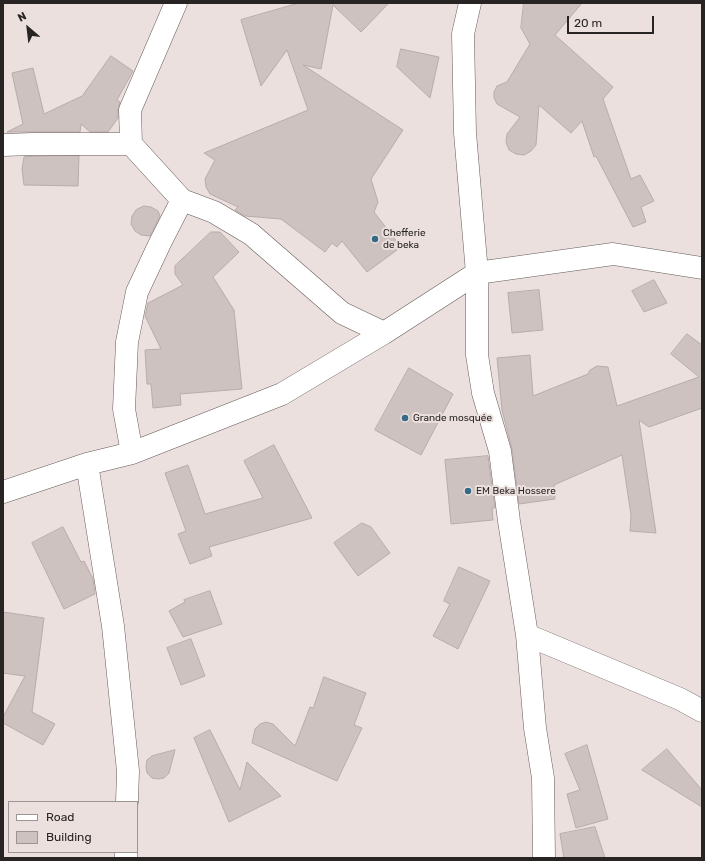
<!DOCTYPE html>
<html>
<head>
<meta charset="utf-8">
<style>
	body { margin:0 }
	#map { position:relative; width:705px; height:861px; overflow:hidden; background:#ebe0de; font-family:Rubik,sans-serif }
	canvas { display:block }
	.frame { position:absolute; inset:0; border:4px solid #282423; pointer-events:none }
	.legend { position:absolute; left:8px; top:801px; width:130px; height:52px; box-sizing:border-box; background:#ebe0de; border:1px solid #9d9593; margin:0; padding:5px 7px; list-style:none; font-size:12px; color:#282423 }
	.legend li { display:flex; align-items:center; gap:8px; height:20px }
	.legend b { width:20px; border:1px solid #9d9593 }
	.north { position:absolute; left:8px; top:8px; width:40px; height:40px; -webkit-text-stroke:3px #ebe0de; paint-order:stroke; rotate:332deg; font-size:11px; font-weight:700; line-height:16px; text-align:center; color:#282423 }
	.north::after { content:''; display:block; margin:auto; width:14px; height:18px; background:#282423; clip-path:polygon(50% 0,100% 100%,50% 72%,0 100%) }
	.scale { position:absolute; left:567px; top:16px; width:87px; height:18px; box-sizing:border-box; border:2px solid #282423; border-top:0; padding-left:5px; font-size:12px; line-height:14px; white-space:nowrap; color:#282423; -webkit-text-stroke:3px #ebe0de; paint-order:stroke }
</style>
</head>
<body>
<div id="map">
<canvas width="705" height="861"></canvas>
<div class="frame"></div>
<ul class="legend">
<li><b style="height:5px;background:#fff"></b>Road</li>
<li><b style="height:11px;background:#cec2c1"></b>Building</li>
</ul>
<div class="north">N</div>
<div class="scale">20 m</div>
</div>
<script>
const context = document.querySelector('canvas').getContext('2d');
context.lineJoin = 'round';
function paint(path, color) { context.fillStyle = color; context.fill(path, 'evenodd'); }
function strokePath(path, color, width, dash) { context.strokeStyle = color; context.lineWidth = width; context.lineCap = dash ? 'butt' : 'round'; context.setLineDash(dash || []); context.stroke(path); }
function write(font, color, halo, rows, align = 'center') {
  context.font = font + ' Rubik,sans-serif'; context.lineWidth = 4; context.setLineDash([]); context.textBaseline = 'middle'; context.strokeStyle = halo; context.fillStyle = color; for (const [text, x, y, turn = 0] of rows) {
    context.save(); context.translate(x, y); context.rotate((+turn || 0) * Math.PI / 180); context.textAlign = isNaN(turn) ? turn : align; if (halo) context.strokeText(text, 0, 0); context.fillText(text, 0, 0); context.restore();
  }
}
const building = new Path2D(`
	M299 3H389L361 32 333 5 321 69 303 65 403 130 371 179 378 202 374 212 401 247 367 272 342 241 337 247 332 243 325 252 281 219 245 216 235 210 238 207 210 194 206 187 205 179 215 160 204 153 308 110 287 50 261 86 241 20Z
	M524 3H582L555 35 613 87 603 99 631 179 640 175 654 201 641 207 646 222 633 227 596 156 594 157 582 121 571 133 539 105 536 145 531 151 524 155 516 154 509 150 506 142 507 134 520 117 497 104 494 98V92L497 86 507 82 530 44 521 28Z
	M401 49 439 57 430 98 397 67Z
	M111 56 133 71 117 100 120 102 118 110V118L108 132H90L81 124 80 132H7L23 124 12 73 33 68 44 114 82 96Z
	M79 156 78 186 24 185 22 169 24 157Z
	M144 206 151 207 158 211 160 216 150 236 141 235 135 231 131 224 132 216 136 210Z
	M211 232H220L239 252 213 277 234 310 242 389 180 394 181 405 153 408 151 384H147L145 350 161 349 145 316 148 303 183 285 175 274V266Z
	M654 280 667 303 644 312 632 291Z
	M539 290 543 330 512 333 508 293Z
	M687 334 702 345V408L649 427 639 420 656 533 630 531 631 515 622 455 554 485 555 499 519 504 512 449 502 410 497 358 530 355 533 396 588 374 590 370 597 366 608 367 617 406 699 377 671 354Z
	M409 368 453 394 421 455 375 430Z
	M274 445 312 518 209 547 212 556 190 564 178 534 186 531 165 473 188 465 205 514 263 498 244 461Z
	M488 456 495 508H492L493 520 451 524 445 460Z
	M362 523 371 527 390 553 358 576 334 543Z
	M63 527 81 562 84 561 93 579 95 594 64 609 32 543Z
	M459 567 490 581 458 649 433 636 450 604 444 601Z
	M210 591 222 624 183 637 169 611 185 602 184 600Z
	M3 612 44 618 32 712 55 724 43 745 3 723V717L25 676 3 673Z
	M191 639 205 676 181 685 167 648Z
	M324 677 366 693 354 725 362 728 337 781 252 743 255 729 260 724 266 722 273 724 295 746 310 707 313 708Z
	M210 730 240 790 247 762 281 796 229 822 194 738Z
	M587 745 608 819 576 828 567 794 580 790 565 754Z
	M667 749 702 790V807L642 770Z
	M175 750 169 773 164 778 158 779 152 778 147 773 146 767 147 760 152 756Z
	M595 827 605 858H564L560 834Z`);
paint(building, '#cec2c1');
strokePath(building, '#b7acaa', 1);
const street = new Path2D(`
	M176 3 130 110 131 144 182 200 214 212 251 234 342 313 384 333
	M470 3 463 34 465 133 477 273V355L483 393 500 451 509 521 527 635 535 728 543 778 544 858
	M3 145 33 144H131
	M132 453 124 409 127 342 137 292 160 243 182 200
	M87 464 113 626 128 771 127 802
	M3 492 87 464 132 453 282 394 384 333 477 273 613 254 702 268
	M527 635 680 699 702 711
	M126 858V852`);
strokePath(street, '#655b5a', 23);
strokePath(street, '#fff', 22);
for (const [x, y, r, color] of [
	[375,239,4,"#356a86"],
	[405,418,4,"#356a86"],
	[468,491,4,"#356a86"]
]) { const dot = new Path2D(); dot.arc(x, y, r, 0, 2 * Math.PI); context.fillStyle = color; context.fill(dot); strokePath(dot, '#ebe0de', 1.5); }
write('10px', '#282423', '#ebe0de', [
	["Chefferie",383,233],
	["de beka",383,245],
	["Grande mosquée",413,418],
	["EM Beka Hossere",476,491]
], 'left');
</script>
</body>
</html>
